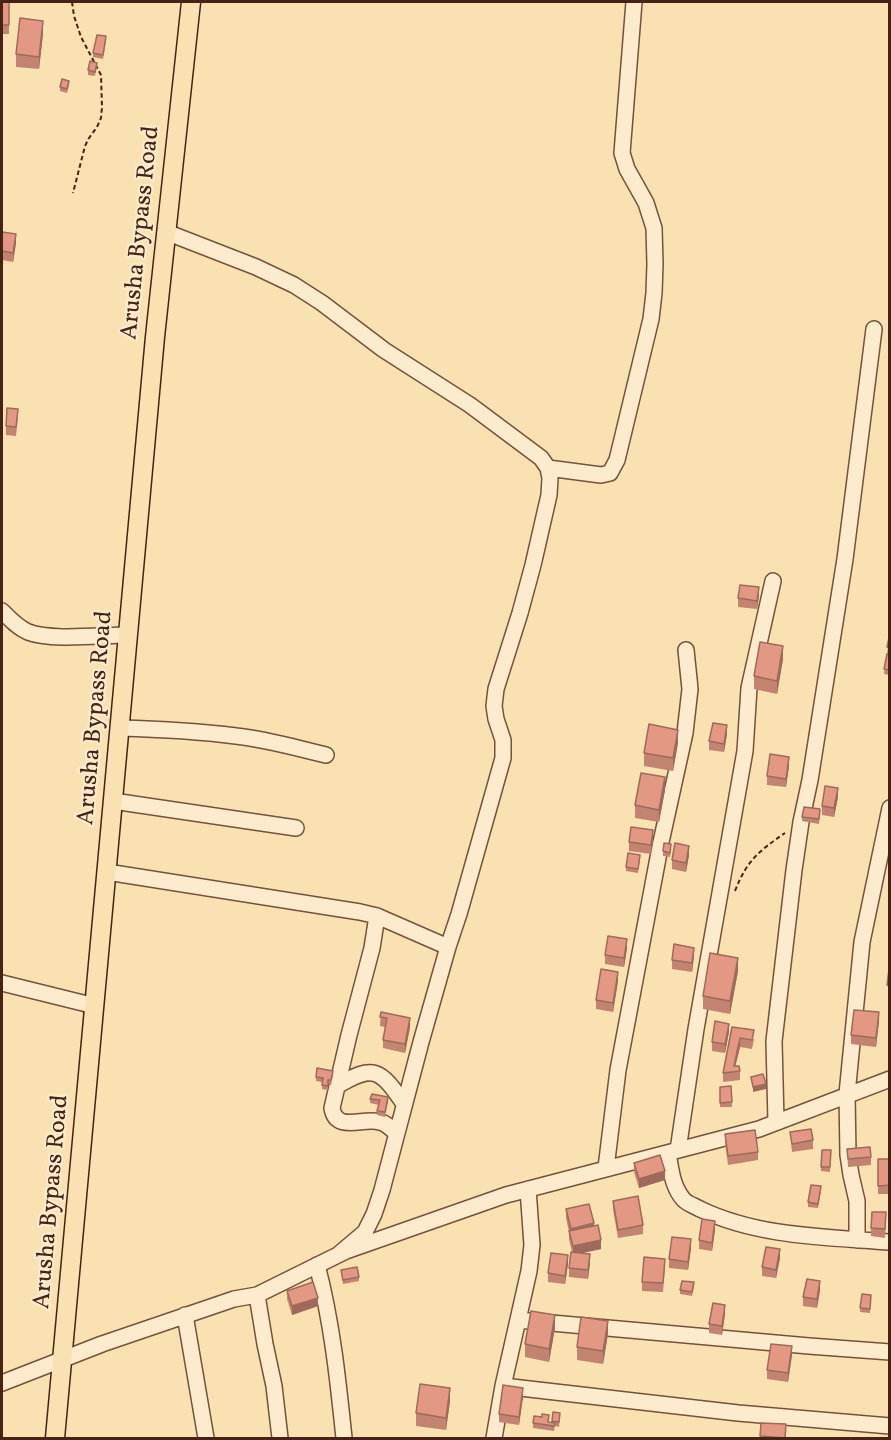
<!DOCTYPE html>
<html>
<head>
<meta charset="utf-8">
<style>
	body { margin:0 }
	#map { position:relative; width:891px; height:1440px; overflow:hidden; background:#fae1b2; font-family:Vollkorn,serif }
	canvas { display:block }
	.frame { position:absolute; inset:0; border:3px solid #472315; pointer-events:none }
</style>
</head>
<body>
<div id="map">
<canvas width="891" height="1440"></canvas>
<div class="frame"></div>
</div>
<script>
const context = document.querySelector('canvas').getContext('2d');
context.lineJoin = 'round';
function strokePath(path, color, width, dash) { context.strokeStyle = color; context.lineWidth = width; context.lineCap = dash ? 'butt' : 'round'; context.setLineDash(dash || []); context.stroke(path); }
function paint(path, color) { context.fillStyle = color; context.fill(path, 'evenodd'); }
function write(font, color, halo, rows, align = 'center') {
  context.font = font + ' Vollkorn,serif'; context.lineWidth = 4.5; context.setLineDash([]); context.textBaseline = 'middle'; context.strokeStyle = halo; context.fillStyle = color; for (const [text, x, y, turn = 0] of rows) {
    context.save(); context.translate(x, y); context.rotate((+turn || 0) * Math.PI / 180); context.textAlign = isNaN(turn) ? turn : align; if (halo) context.strokeText(text, 0, 0); context.fillText(text, 0, 0); context.restore();
  }
}
const minor = new Path2D(`
	M166 232 256 267 294 285 322 303 384 350 470 405 541 458 548 468 550 478 549 495 533 565 520 613 496 689 494 706 496 719 503 740V758L459 914 448 947 421 1042 382 1190 374 1214 365 1232 339 1254
	M548 468 601 475 610 473 617 460 651 319 654 293 655 264 654 228 646 203 627 169 622 153 634 2
	M2 611C10 619 17 627 28 632 51 641 102 635 128 635
	M120 728C159 729 197 731 236 736 266 739 296 748 326 755
	M113 801 296 828
	M107 872 360 912 377 916 448 947
	M377 916 372 948 349 1035 332 1108C336 1133 363 1117 380 1122 386 1123 391 1128 396 1133
	M2 983 95 1006
	M337 1086C374 1064 380 1069 404 1104
	M776 1122 774 1041 794 870 801 822 810 780 845 559 874 329
	M678 1150 696 1029 745 751 749 688 773 581
	M668 1153C671 1169 672 1187 684 1200 688 1204 695 1206 700 1209 758 1237 826 1237 890 1242
	M606 1168 618 1070 661 842 685 733 690 689 686 650
	M857 1240V1201L851 1175 848 1155 847 1094 862 942 890 808
	M317 1265C332 1322 338 1380 344 1438
	M257 1295 265 1344 274 1386 280 1438
	M185 1315 206 1438
	M518 1320 809 1346 890 1352
	M2 1383 102 1344 234 1299 257 1295 346 1251 506 1195 759 1129 890 1079
	M503 1386 738 1413 890 1426
	M494 1438 503 1386 529 1271 532 1245 528 1189`);
const major = new Path2D(`
	M55 1438 155 337 191 2`);
strokePath(minor, '#74523c', 18);
strokePath(major, '#472315', 21);
strokePath(new Path2D(`
	M72 2 74 16 81 37 101 75 102 107 101 118 97 127 89 138 85 146 73 193
	M735 891C747 860 759 851 785 833`), '#472315', 2, [4.5, 3]);
strokePath(minor, '#fceccd', 15);
strokePath(major, '#fae1b2', 18);
paint(new Path2D(`
	M2 2H9V34H2Z
	M43 34 39 69 16 67V54Z
	M106 41 103 59 93 57V53Z
	M97 67 95 76 88 75V70Z
	M69 85 67 93 60 91V87Z
	M2 235 16 243 13 262 2 260Z
	M18 417 16 436 6 435V426Z
	M759 596 757 609 738 607V598Z
	M890 633V675L884 674Z
	M783 659 777 694 754 689V676Z
	M727 734 724 752 709 750V741Z
	M678 743 673 771 644 766V753Z
	M789 766 786 787 767 785V776Z
	M665 790 659 822 635 818V805Z
	M838 797 834 817 822 815V806Z
	M820 814 819 824 802 821V817Z
	M653 839 651 854 629 851V842Z
	M671 848 670 857 663 856V851Z
	M689 855 686 872 672 869V860Z
	M640 859 638 873 626 871V867Z
	M627 948 624 967 605 964V955Z
	M694 956 692 972 672 969V960Z
	M738 971 730 1014 703 1009V996Z
	M618 981 613 1012 596 1009V1000Z
	M381 1012 410 1027 405 1053 383 1048V1040L386 1027 380 1026Z
	M879 1021 876 1047 851 1044V1035Z
	M732 1027 754 1039 752 1049 740 1047 735 1066 740 1071V1080L723 1082V1073Z
	M729 1032 725 1053 712 1051V1042Z
	M333 1075 331 1085 328 1084V1090L322 1089V1082L316 1081V1077Z
	M731 1086 732 1107H720V1087Z
	M370 1099 388 1102 385 1117 377 1115 379 1105 370 1103Z
	M790 1132 813 1140V1149L792 1152Z
	M725 1134 758 1152V1160L728 1165 725 1142Z
	M847 1149 871 1157V1165L848 1167Z
	M822 1150H831L830 1172 821 1171Z
	M878 1159H890V1194H878Z
	M634 1163 665 1180 639 1188 634 1172Z
	M821 1191 818 1208 808 1207V1202Z
	M613 1201 643 1225V1234L618 1238 613 1209Z
	M566 1209 594 1226 601 1249 582 1253 590 1263 588 1279 569 1277V1268L572 1252 569 1239V1232L566 1218Z
	M886 1221 885 1238 871 1236V1228Z
	M715 1230 712 1251 699 1249V1240Z
	M691 1248 688 1270 669 1268V1259Z
	M780 1258 776 1278 762 1276V1267Z
	M568 1264 565 1284 548 1282V1273Z
	M665 1267 663 1292 642 1291V1282Z
	M341 1270 359 1277V1281L343 1284Z
	M694 1287 692 1296 680 1294V1290Z
	M820 1290 817 1308 803 1306V1297Z
	M287 1291 318 1306 292 1315 287 1299Z
	M862 1294 871 1295 870 1313 860 1312Z
	M725 1314 722 1335 709 1333V1324Z
	M555 1328 549 1362 525 1357V1344Z
	M608 1334 603 1364 577 1360V1347Z
	M792 1355 788 1382 767 1379V1370Z
	M523 1397 519 1425 499 1422V1414Z
	M450 1401 446 1430 416 1426V1413Z
	M553 1412 560 1417 559 1427 555 1426 554 1431 533 1428V1423L552 1422Z
	M761 1423 786 1424V1438H760Z`), '#c28370');
paint(new Path2D(`
	M43 21V34L39 69V57Z
	M16 234V243L13 262V253Z
	M759 587V596L757 609V601Z
	M783 646V659L777 694V681Z
	M727 725V734L724 752V744Z
	M678 730V743L673 771V758Z
	M789 757V766L786 787V779Z
	M665 777V790L659 822V810Z
	M838 788V797L834 817V808Z
	M653 830V839L651 854V845Z
	M689 846V855L686 872V863Z
	M627 939V948L624 967V958Z
	M694 948V956L692 972V963Z
	M738 958V971L730 1014V1001Z
	M618 972V981L613 1012V1003Z
	M879 1012V1021L876 1047V1038Z
	M410 1018V1027L405 1053V1044Z
	M729 1024V1032L725 1053V1044Z
	M740 1038V1047L734 1072V1066Z
	M766 1084V1089L753 1092V1087Z
	M665 1171V1180L639 1188V1179Z
	M715 1221V1230L712 1251V1243Z
	M594 1223V1232L571 1237V1229Z
	M691 1239V1248L688 1270V1262Z
	M601 1240V1249L573 1255V1246Z
	M780 1249V1258L776 1278V1270Z
	M590 1254V1263L588 1279V1270Z
	M568 1255V1264L565 1284V1276Z
	M820 1281V1290L817 1308V1299Z
	M318 1298V1306L292 1315V1306Z
	M725 1305V1314L722 1335V1326Z
	M555 1315V1328L549 1362V1349Z
	M608 1321V1334L603 1364V1351Z
	M792 1346V1355L788 1382V1373Z
	M450 1388V1401L446 1430V1418Z
	M523 1388V1397L519 1425V1417Z`), '#9e6a5b');
const building = new Path2D(`
	M2 2H9V25H2Z
	M20 18 43 21 39 57 16 54Z
	M97 35 106 36 103 55 93 53Z
	M90 61 97 63 95 72 88 70Z
	M62 79 69 81 67 89 60 87Z
	M2 232 16 234 13 253 2 251Z
	M7 408 18 409 16 427 6 426Z
	M740 585 759 587 757 601 738 598Z
	M890 633V648L887 647Z
	M760 642 783 646 777 681 754 676Z
	M887 654 890 655V670L884 669Z
	M713 723 727 725 724 744 709 741Z
	M649 724 678 730 673 758 644 753Z
	M770 754 789 757 786 779 767 776Z
	M641 773 665 777 659 810 635 805Z
	M825 786 838 788 834 808 822 806Z
	M804 807 820 809 819 819 802 817Z
	M631 827 653 830 651 845 629 842Z
	M664 843 671 844 670 853 663 851Z
	M675 843 689 846 686 863 672 860Z
	M628 853 640 855 638 869 626 867Z
	M608 936 627 939 624 958 605 955Z
	M674 944 694 948 692 963 672 960Z
	M710 953 738 958 730 1001 703 996Z
	M601 969 618 972 613 1003 596 1000Z
	M889 969H890V986L887 985Z
	M854 1010 879 1012 876 1038 851 1035Z
	M381 1012 410 1018 405 1044 383 1040 387 1018 380 1017Z
	M715 1021 729 1024 725 1044 712 1042Z
	M732 1027 754 1030 752 1040 740 1038 734 1066H739L740 1071 723 1073Z
	M317 1068 333 1071 331 1080H328V1086L322 1085 323 1078 316 1077Z
	M763 1074 766 1084 753 1087 751 1077Z
	M731 1086 732 1102 720 1103V1087Z
	M372 1094 388 1097 385 1112 377 1111 380 1100 370 1099Z
	M811 1129 813 1140 792 1144 790 1132Z
	M755 1130 758 1152 728 1156 725 1134Z
	M870 1147 871 1157 848 1159 847 1149Z
	M822 1150H831L830 1167H821Z
	M660 1155 665 1171 639 1179 634 1163Z
	M878 1159H890V1185L878 1186Z
	M811 1185 821 1186 818 1204 808 1202Z
	M638 1196 643 1225 618 1230 613 1201Z
	M589 1204 594 1223 571 1229 566 1209Z
	M872 1212H886L885 1229 871 1228Z
	M702 1219 715 1221 712 1243 699 1240Z
	M598 1225 601 1240 573 1246 569 1231Z
	M672 1237 691 1239 688 1262 669 1259Z
	M766 1247 780 1249 776 1270 762 1267Z
	M571 1252 590 1254 588 1270 569 1268Z
	M551 1253 568 1255 565 1276 548 1273Z
	M644 1257 665 1259 663 1283 642 1282Z
	M357 1267 359 1277 343 1280 341 1270Z
	M807 1279 820 1281 817 1299 803 1297Z
	M682 1281 694 1282 692 1292 680 1290Z
	M313 1282 318 1298 292 1306 287 1291Z
	M862 1294 871 1295 870 1309 860 1308Z
	M713 1303 725 1305 722 1326 709 1324Z
	M531 1311 555 1315 549 1349 525 1344Z
	M581 1317 608 1321 603 1351 577 1347Z
	M771 1344 792 1346 788 1373 767 1370Z
	M420 1384 450 1388 446 1418 416 1413Z
	M503 1385 523 1388 519 1417 499 1414Z
	M553 1412 560 1413 559 1422 552 1421Z
	M542 1414 549 1415 548 1422 555 1423 554 1426 533 1423 534 1416 542 1417Z
	M761 1423 786 1424 785 1438 760 1436Z`);
paint(building, '#e29882');
strokePath(building, '#9e6a5b', 1.5);
write('24px', '#472315', '#fceccd', [
	["Arusha Bypass Road",142,233,-84],
	["Arusha Bypass Road",97,718,-85],
	["Arusha Bypass Road",53,1202,-85]
]);
</script>
</body>
</html>
